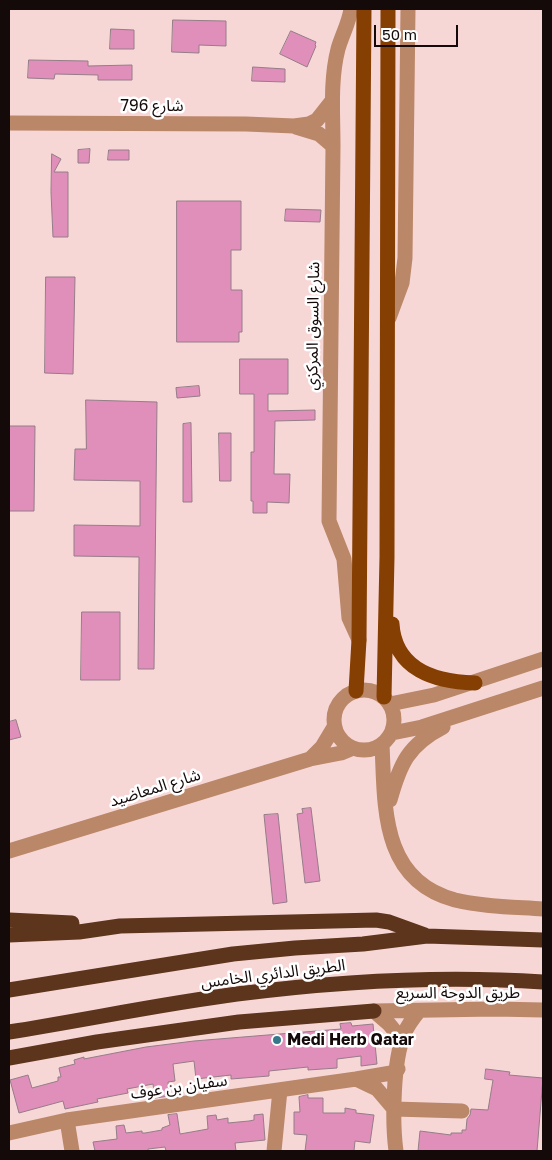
<!DOCTYPE html>
<html>
<head>
<meta charset="utf-8">
<style>
	body { margin:0 }
	#map { position:relative; width:552px; height:1160px; overflow:hidden; background:#f7d7d6; font-family:"Golos Text",sans-serif }
	canvas { display:block }
	.frame { position:absolute; inset:0; border:10px solid #140a0a; pointer-events:none }
	.scale { position:absolute; left:374px; top:25px; width:84px; height:22px; box-sizing:border-box; border:2px solid #140a0a; border-top:0; padding-left:6px; font-size:15px; line-height:18px; white-space:nowrap; color:#140a0a; -webkit-text-stroke:4px #fff; paint-order:stroke }
</style>
</head>
<body>
<div id="map">
<canvas width="552" height="1160"></canvas>
<div class="frame"></div>
<div class="scale">50 m</div>
</div>
<script>
const context = document.querySelector('canvas').getContext('2d');
context.lineJoin = 'round';
function paint(path, color) { context.fillStyle = color; context.fill(path, 'evenodd'); }
function strokePath(path, color, width, dash) { context.strokeStyle = color; context.lineWidth = width; context.lineCap = dash ? 'butt' : 'round'; context.setLineDash(dash || []); context.stroke(path); }
function write(font, color, halo, rows, align = 'center') {
  context.font = font + ' "Golos Text","Noto Sans Arabic",sans-serif'; context.lineWidth = 5; context.setLineDash([]); context.textBaseline = 'middle'; context.strokeStyle = halo; context.fillStyle = color; for (const [text, x, y, turn = 0] of rows) {
    context.save(); context.translate(x, y); context.rotate((+turn || 0) * Math.PI / 180); context.textAlign = isNaN(turn) ? turn : align; if (halo) context.strokeText(text, 0, 0); context.fillText(text, 0, 0); context.restore();
  }
}
const building = new Path2D(`
	M173 20 226 21V46L199 45V53L172 52Z
	M111 29 134 30V49H110Z
	M291 31 316 42 315 45 316 46 307 67 280 54Z
	M29 60 88 61V66L132 65V80H98V75L55 74 54 79 28 78Z
	M253 67 285 69V82L252 81Z
	M90 149 89 163H78V150Z
	M109 150H129V160H108Z
	M52 154 61 159 54 172H68V237H53L51 192Z
	M177 201H241V250H231V290H242V332H239V342H177Z
	M286 209 321 210 320 222 285 221Z
	M46 277H75L73 374 45 373Z
	M240 359H288V394H268V411L315 410V420L275 421 274 474H290L289 503 267 502V513H253V501H251V452H254V394H240Z
	M199 386 200 396 177 398 176 388Z
	M86 400 157 402 154 669H138L139 557 74 556V525L140 526V481L74 480 75 449H86Z
	M191 423 192 502H183V424Z
	M9 426H35L34 511H9Z
	M219 433H231V481H220Z
	M82 612H120V680H81Z
	M16 720 21 737 9 740V722Z
	M311 808 320 881 305 883 297 814 303 813 302 809Z
	M278 814 287 902 273 904 264 815Z
	M351 1023 352 1026 373 1024 377 1064 361 1066V1056L337 1059V1068L308 1070V1067L269 1071V1076L231 1079V1075L196 1079 194 1061 173 1064 175 1081 168 1082 170 1096 155 1098 153 1084 127 1089 128 1093 97 1099 98 1102 65 1109 63 1101 19 1113 10 1080 28 1075 32 1088 58 1081V1077H61L59 1068 75 1064 74 1060 84 1057V1059L146 1047 194 1041 341 1029 340 1024Z
	M486 1069 510 1072 509 1075 543 1078 537 1151H418L420 1131 451 1135V1133H462V1130H466L467 1119 470 1115 471 1109 488 1110 493 1080 485 1079Z
	M308 1095V1098H323V1113H345V1108L356 1110V1113L374 1115 370 1143 355 1141 354 1151H305L307 1135 294 1134V1112H300L299 1097Z
	M177 1114 180 1134 208 1129 207 1116 216 1115 217 1120 228 1118V1123L249 1121 254 1120V1115L263 1114 265 1140 235 1143 236 1151H166L165 1147 148 1149V1151H95L93 1142 117 1139 116 1126 124 1125 126 1133 142 1131V1133H145L162 1130V1128L170 1125 168 1115Z`);
paint(building, '#df8fb9');
strokePath(building, '#957c88', 1);
strokePath(new Path2D(`
	M351 9C349 23 342 35 338 49 330 80 333 114 333 146L329 521 344 559 349 618 359 640
	M9 123 246 124 294 126 309 124 317 120 332 101
	M296 127 319 134 333 146
	M389 318 402 283 405 258 408 9
	M334 720a30 30 0 1 1 60 0a30 30 0 1 1-60 0Z
	M390 704 434 695 543 659
	M392 733 422 727 543 688
	M382 744C385 806 380 880 455 900 484 907 514 907 543 909
	M310 759 322 747 334 727
	M390 800C400 764 408 745 443 727
	M9 851 310 759 341 753 353 748
	M374 1011 495 1009 543 1010
	M374 1011 389 1024 402 1040
	M356 1079 377 1089 394 1109 462 1111
	M67 1120 72 1151
	M9 1133 67 1120 356 1079 391 1073 398 1069
	M274 1151 280 1090
	M396 1151C392 1121 393 1062 404 1034 408 1025 413 1018 419 1011`), '#ba8768', 15);
strokePath(new Path2D(`
	M392 624C395 670 435 682 475 683
	M356 691 359 640 364 9
	M384 697 387 557 388 9`), '#863f02', 15);
strokePath(new Path2D(`
	M9 920 72 923
	M9 935 79 932 120 926 376 920 389 922 425 935
	M9 990 233 954 295 948 363 944 427 936 543 940
	M9 1032C85 1020 161 1004 237 994 339 981 440 975 543 982
	M9 1058 97 1042 239 1022 374 1011`), '#5d351c', 15);
for (const [x, y, r, color] of [
	[277,1040,5,"#36788a"]
]) { const dot = new Path2D(); dot.arc(x, y, r, 0, 2 * Math.PI); context.fillStyle = color; context.fill(dot); strokePath(dot, '#fff', 2); }
write('16px', '#140a0a', '#fff', [
	["شارع 796",152,106],
	["شارع السوق المركزي",313,326,-89],
	["شارع المعاضيد",155,788,-17],
	["الطريق الدائري الخامس",273,974,-7],
	["طريق الدوحة السريع",458,993],
	["سفيان بن عوف",179,1087,-8]
]);
write('bold 16px', '#140a0a', '#fff', [
	["Medi Herb Qatar",287,1040]
], 'left');
</script>
</body>
</html>
